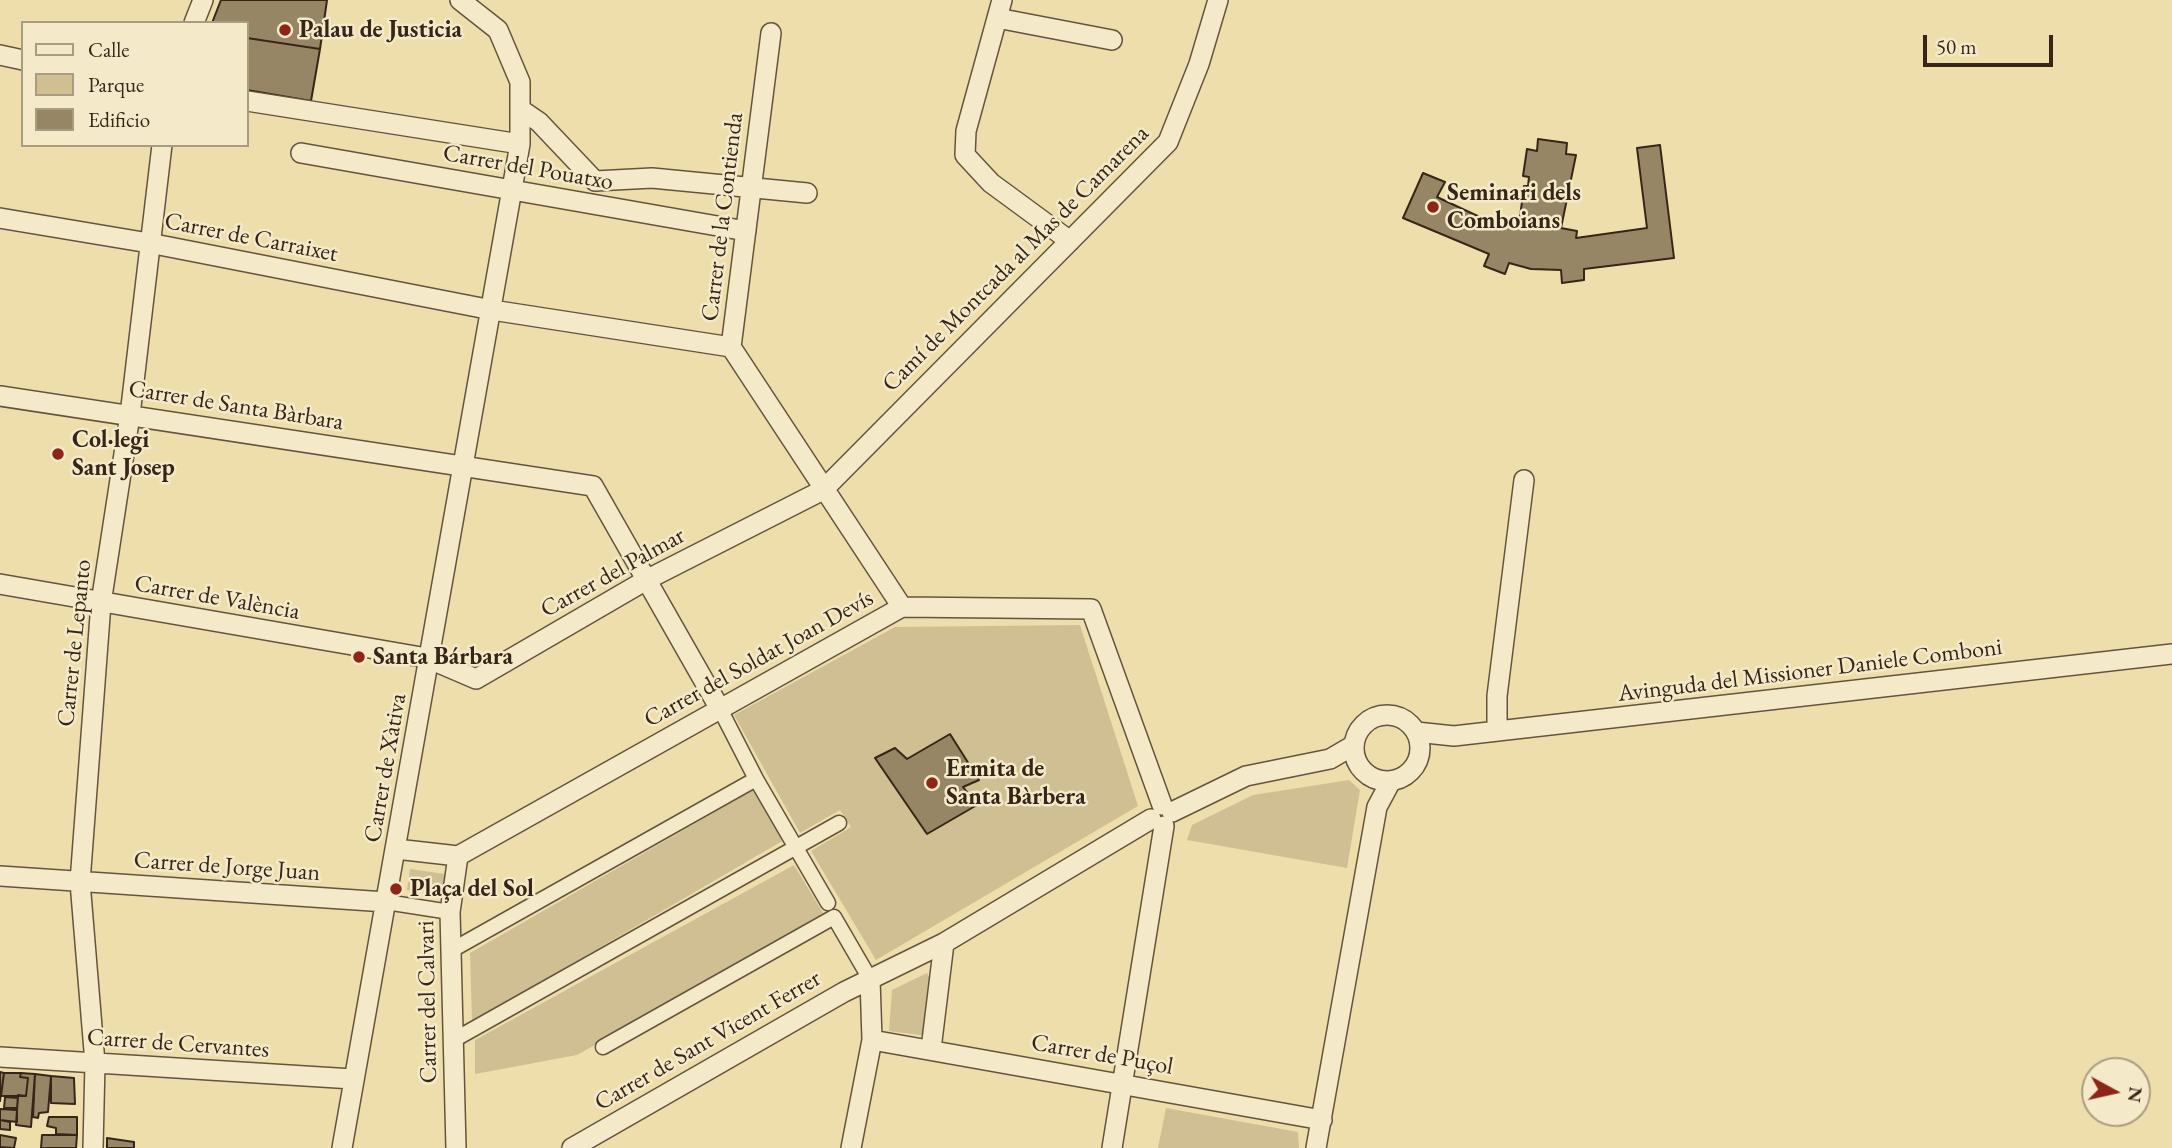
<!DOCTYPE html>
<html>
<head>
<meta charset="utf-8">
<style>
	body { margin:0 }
	#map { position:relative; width:2172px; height:1148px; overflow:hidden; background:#eedeac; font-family:"EB Garamond",serif }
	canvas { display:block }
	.legend { position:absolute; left:21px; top:21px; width:228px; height:126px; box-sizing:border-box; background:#f4eac9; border:2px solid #a89c82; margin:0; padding:9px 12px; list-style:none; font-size:21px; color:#372618 }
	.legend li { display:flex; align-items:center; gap:14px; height:35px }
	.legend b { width:35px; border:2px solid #a89c82 }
	.north { position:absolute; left:2081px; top:1057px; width:70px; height:70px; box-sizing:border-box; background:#f4eac9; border:2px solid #a89c82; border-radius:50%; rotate:98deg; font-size:19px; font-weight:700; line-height:28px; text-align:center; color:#372618 }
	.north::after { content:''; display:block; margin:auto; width:24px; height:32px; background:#8f2418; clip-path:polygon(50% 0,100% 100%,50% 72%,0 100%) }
	.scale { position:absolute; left:1923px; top:35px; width:130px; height:32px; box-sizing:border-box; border:4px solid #372618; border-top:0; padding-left:9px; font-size:21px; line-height:24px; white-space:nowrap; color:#372618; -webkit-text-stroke:5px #f4eac9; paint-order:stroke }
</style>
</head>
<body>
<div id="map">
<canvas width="2172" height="1148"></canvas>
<ul class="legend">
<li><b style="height:9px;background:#f4eac9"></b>Calle</li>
<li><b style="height:19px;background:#cfbf93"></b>Parque</li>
<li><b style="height:19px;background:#968665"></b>Edificio</li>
</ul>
<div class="north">N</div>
<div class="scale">50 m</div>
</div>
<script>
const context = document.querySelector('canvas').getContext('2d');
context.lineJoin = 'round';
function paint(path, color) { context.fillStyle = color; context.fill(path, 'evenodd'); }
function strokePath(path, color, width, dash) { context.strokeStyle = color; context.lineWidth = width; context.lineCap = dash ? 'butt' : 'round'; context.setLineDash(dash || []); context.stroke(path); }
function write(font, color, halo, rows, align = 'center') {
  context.font = font + ' "EB Garamond",serif'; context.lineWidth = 5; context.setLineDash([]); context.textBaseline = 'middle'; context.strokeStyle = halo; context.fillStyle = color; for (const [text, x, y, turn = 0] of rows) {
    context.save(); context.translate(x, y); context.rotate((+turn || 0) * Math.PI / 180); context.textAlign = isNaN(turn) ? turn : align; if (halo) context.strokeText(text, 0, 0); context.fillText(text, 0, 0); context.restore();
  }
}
paint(new Path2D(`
	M1080 625 1138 806 876 960 811 851 851 827 840 810 800 833 734 715 895 627Z
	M1349 780 1360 790 1347 868 1187 840 1192 825 1253 795Z
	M755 789 784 840 472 1022 470 953Z
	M794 865 825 916 577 1055 475 1074V1040Z
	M410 869 445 874 442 894 407 890Z
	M927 973 933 985 927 1036 889 1031 892 990Z
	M1166 1108 1298 1132 1299 1148H1158Z`), '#cfbf93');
const building = new Path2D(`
	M221 0H327L320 49 247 38V23H212Z
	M247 38 320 49 311 101 247 90Z
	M1538 139 1567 143 1566 154 1576 155 1561 228 1577 231 1576 238 1647 228 1637 148 1660 145 1674 258 1584 269V280L1562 283 1561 270 1531 269 1509 263 1505 274 1484 266 1489 254 1403 218 1423 173 1445 182 1437 197 1501 227 1506 219 1523 223 1524 217H1520L1524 186H1528L1529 177 1523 176 1527 149 1537 151Z
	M950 734 979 780 963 787 977 805 927 834 875 758 895 748 907 759Z
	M0 1072 4 1073 0 1101Z
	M4 1073H21L20 1077 28 1078 26 1096H1Z
	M21 1073 35 1074 31 1127 16 1125 18 1095 26 1096 28 1078 20 1077Z
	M35 1074 51 1076 48 1112 39 1113 38 1118 33 1117Z
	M51 1076 74 1078 75 1104 51 1103Z
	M5 1097 18 1098 17 1108H4Z
	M0 1109 17 1110V1122L0 1120Z
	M49 1117H77V1135L56 1134V1128L47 1126Z
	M0 1120 10 1122V1130L0 1129Z
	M0 1135 16 1138 14 1148 0 1147Z
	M42 1135H77L76 1148H41Z
	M107 1138 134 1142V1148H107Z`);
paint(building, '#968665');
strokePath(building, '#372618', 2);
const pedestrian = new Path2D(`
	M756 779 828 903
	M386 902 450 912
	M452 950 756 779 720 709
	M452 1041 839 823
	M603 1047 834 917 870 979`);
const minor = new Path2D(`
	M1002 0 966 131 965 155 991 183 1070 241
	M997 18 1112 40
	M194 23 203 0
	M771 33 731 347 902 607
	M0 55 23 60
	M247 101 520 144
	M520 109 539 122 595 181 652 178 807 193
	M301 153 746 231
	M0 218 149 243 492 310 731 347
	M0 396 593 486 720 709
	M0 584 427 658 476 679 648 579 823 490 1168 142 1199 64 1218 0
	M1354 748a33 33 0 1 1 66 0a33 33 0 1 1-66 0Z
	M1497 731V696L1524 480
	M1416 732 1454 736 2172 654
	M1172 812 1246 776 1330 759 1354 745
	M396 849 458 856 902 607 1091 609 1162 805
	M0 876 386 902
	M872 1040 1322 1120
	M931 1049 944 943
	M0 1057 353 1079
	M93 1148 95 1063 80 882 101 603 130 415 162 145
	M342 1148 520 144V82L498 30 460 0
	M456 1148 450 912 458 856
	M572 1148 844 992 944 943 1151 819
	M851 1148 872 1040 870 979
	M1112 1148 1164 826
	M1316 1148 1377 807 1391 781`);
strokePath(pedestrian, '#65543d', 17);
strokePath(minor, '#65543d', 22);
strokePath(pedestrian, '#f4eac9', 14);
strokePath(minor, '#f4eac9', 19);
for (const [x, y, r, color] of [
	[285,30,7,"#8f2418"],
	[1433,207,7,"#8f2418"],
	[58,454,7,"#8f2418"],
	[359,657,7,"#8f2418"],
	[932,783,7,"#8f2418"],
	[396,889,7,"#8f2418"]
]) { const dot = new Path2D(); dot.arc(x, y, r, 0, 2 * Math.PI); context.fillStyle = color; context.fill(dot); strokePath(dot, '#f4eac9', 2.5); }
write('bold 24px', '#372618', '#f4eac9', [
	["Palau de Justicia",299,30],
	["Seminari dels",1447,193],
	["Comboians",1447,221],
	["Col·legi",72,440],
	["Sant Josep",72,468],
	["Santa Bárbara",373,657],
	["Ermita de",946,769],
	["Santa Bàrbera",946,797],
	["Plaça del Sol",410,889]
], 'left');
write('24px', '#372618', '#f4eac9', [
	["Carrer del Pouatxo",528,168,10],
	["Carrer de la Contienda",723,217,-83],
	["Carrer de Carraixet",251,238,11],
	["Camí de Montcada al Mas de Camarena",1016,259,-45],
	["Carrer de Santa Bàrbara",236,406,9],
	["Carrer del Palmar",613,573,-29],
	["Carrer de València",217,598,10],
	["Carrer de Lepanto",75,643,-84],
	["Carrer del Soldat Joan Devís",759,659,-29],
	["Avinguda del Missioner Daniele Comboni",1810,671,-7],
	["Carrer de Xàtiva",386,768,-80],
	["Carrer de Jorge Juan",227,867,4],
	["Carrer del Calvari",428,1002,-91],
	["Carrer de Sant Vicent Ferrer",708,1041,-30],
	["Carrer de Cervantes",178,1044,4],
	["Carrer de Puçol",1102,1055,10]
]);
</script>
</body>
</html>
